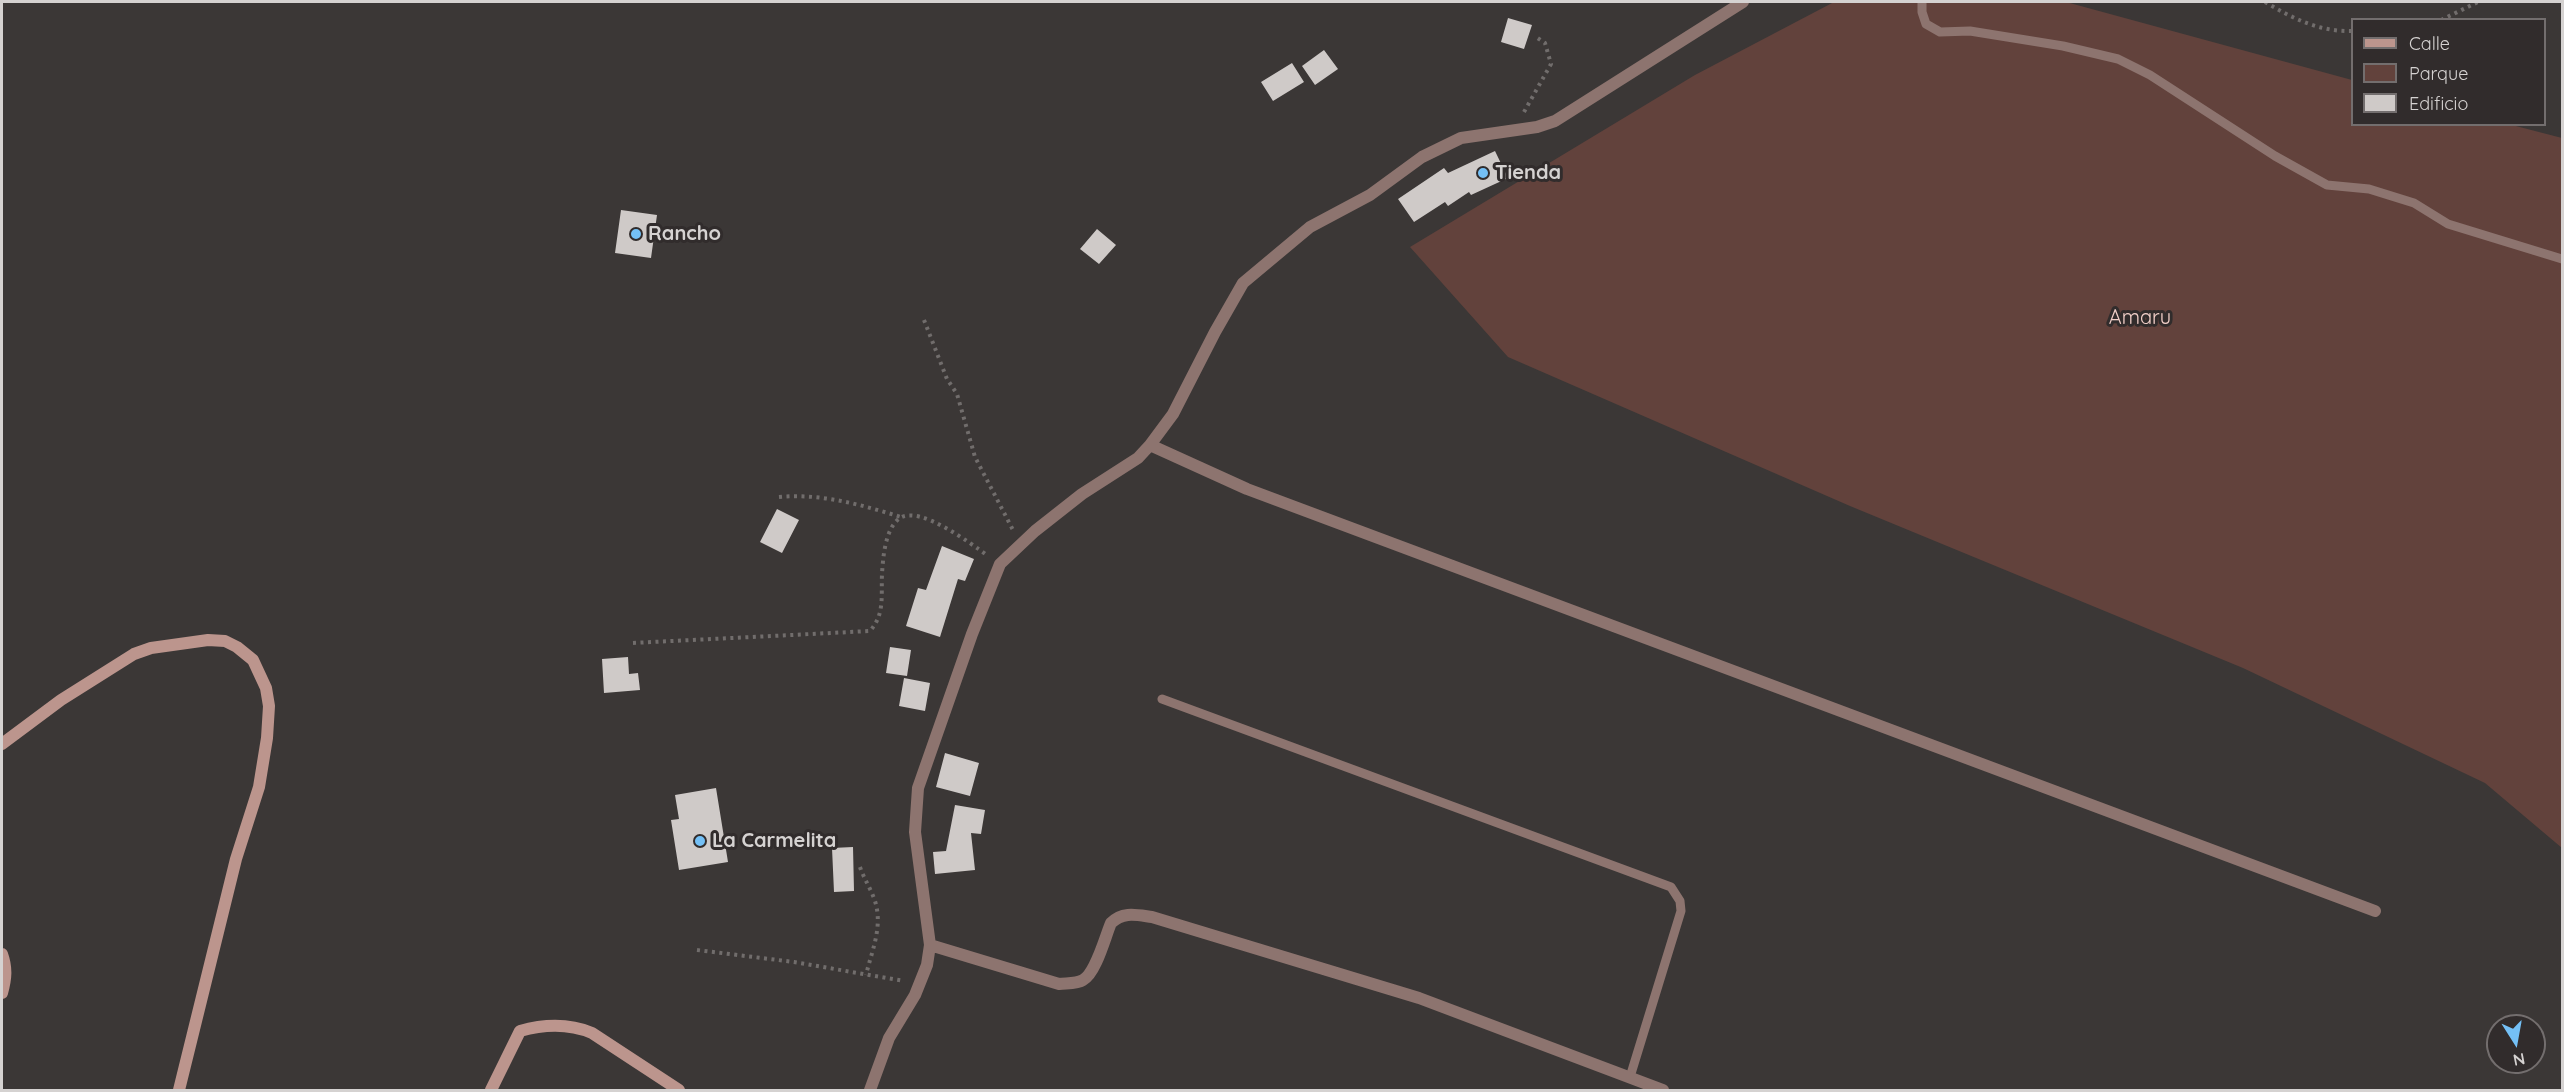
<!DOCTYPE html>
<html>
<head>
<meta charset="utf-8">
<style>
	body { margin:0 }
	#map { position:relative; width:2564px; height:1092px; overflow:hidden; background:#3b3736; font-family:Quicksand,sans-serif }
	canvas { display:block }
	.frame { position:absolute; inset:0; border:3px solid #d5d2d1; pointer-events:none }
	.legend { position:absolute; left:2351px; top:18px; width:195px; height:108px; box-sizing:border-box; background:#312c2c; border:2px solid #736e6e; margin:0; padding:8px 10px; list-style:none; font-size:18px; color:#d5d2d1 }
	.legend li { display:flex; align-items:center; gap:12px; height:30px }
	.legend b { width:30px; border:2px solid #736e6e }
	.north { position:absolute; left:2486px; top:1014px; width:60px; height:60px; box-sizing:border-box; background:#312c2c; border:2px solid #736e6e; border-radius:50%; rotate:169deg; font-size:16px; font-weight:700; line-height:24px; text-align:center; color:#d5d2d1 }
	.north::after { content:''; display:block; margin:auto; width:21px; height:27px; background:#74c0f6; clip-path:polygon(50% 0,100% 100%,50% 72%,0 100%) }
</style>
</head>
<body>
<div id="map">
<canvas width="2564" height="1092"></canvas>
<div class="frame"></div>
<ul class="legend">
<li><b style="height:8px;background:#bc958d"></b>Calle</li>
<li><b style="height:16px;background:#62423c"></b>Parque</li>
<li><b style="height:16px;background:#cfcac8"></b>Edificio</li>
</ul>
<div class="north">N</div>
</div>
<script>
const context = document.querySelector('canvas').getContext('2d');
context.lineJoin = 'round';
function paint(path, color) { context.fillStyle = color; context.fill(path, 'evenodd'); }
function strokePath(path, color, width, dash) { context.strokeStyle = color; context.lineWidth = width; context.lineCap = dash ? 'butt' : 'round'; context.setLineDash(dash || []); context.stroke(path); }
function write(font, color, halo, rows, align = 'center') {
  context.font = font + ' Quicksand,sans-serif'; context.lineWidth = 6; context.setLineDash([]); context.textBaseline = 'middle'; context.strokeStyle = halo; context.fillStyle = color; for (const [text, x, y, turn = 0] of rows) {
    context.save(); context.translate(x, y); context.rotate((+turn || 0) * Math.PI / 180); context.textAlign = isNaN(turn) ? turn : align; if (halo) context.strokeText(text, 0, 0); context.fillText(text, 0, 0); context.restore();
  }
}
paint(new Path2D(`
	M1834 2H2066L2352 80V124L2512 125 2562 138V848L2485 783 2243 668 1850 506 1508 357 1410 247 1695 75Z`), '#62423c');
paint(new Path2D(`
	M1508 18 1532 25 1524 49 1501 42Z
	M1324 50 1338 69 1315 85 1302 66Z
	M1292 63 1304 82 1273 101 1261 82Z
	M1495 151 1508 178 1471 195 1469 192 1448 206 1445 202 1414 222 1398 199 1444 168 1448 173Z
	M621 210 657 215 651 258 615 253Z
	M1097 229 1116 245 1099 264 1080 249Z
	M777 509 799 520 782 553 760 542Z
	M942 546 974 559 965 581 958 579 940 637 906 626 918 588 926 590Z
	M890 647 911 650 907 676 886 673Z
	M628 657 629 674 638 673 640 690 604 693 602 659Z
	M904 678 930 683 925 711 899 706Z
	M945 753 979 763 970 796 936 787Z
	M716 788 728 862 679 870 671 820 679 819 675 795Z
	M955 805 985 810 981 834 971 833 975 870 935 874 933 852 946 851Z
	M853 847 854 891 834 892 832 848Z`), '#cfcac8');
strokePath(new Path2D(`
	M2265 2C2292 18 2319 32 2352 31
	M2441 20 2478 2
	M1524 112 1551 64 1545 43 1536 37
	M924 320 947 379 957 394 975 457 1013 530
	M779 497C821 493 862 505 901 517
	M633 643 870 631C885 614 881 596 882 574 883 558 885 528 900 518 920 505 971 544 987 555
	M860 867C864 879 871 889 875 901 883 927 872 950 866 975
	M697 950 794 962 904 981`), '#716d6c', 4, [3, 4.5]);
strokePath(new Path2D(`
	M1922 2V12L1926 24 1940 32 1970 31 2063 46 2118 59 2150 75 2275 156 2327 185 2369 189 2414 203 2448 224 2562 259
	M1162 699 1671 887 1680 901 1681 911 1630 1077`), '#8d746f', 9);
strokePath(new Path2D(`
	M1150 445 1247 489 2375 911
	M930 945 1059 984C1066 983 1077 984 1083 980 1096 973 1105 937 1111 923 1123 911 1137 915 1152 917L1419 998 1663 1090
	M870 1090 889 1038 915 995 927 965 930 945 915 832 918 788 972 634 1000 564 1035 531 1082 494 1138 458 1150 445 1173 414 1215 332 1243 283 1310 227 1370 195 1422 157 1461 138 1537 127 1555 121 1743 2`), '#8d746f', 12);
strokePath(new Path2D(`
	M2 744 61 700 134 654 151 648 208 640 225 641 237 647 253 660 266 688 269 706 267 738 259 787 236 859 179 1090
	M2 954C7 968 6 979 2 993
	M491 1090 520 1031C545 1024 568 1023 592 1033L679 1090`), '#bc958d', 12);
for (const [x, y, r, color] of [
	[1483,173,6,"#74c0f6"],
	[636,234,6,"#74c0f6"],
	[700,841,6,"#74c0f6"]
]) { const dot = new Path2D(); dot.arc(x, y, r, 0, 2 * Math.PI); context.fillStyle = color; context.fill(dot); strokePath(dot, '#312c2c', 2); }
write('bold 20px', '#d5d2d1', '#312c2c', [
	["Tienda",1495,173],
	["Rancho",648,234],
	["La Carmelita",712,841]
], 'left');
write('20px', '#f3d0c9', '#312c2c', [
	["Amaru",2140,318]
]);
</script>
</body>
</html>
